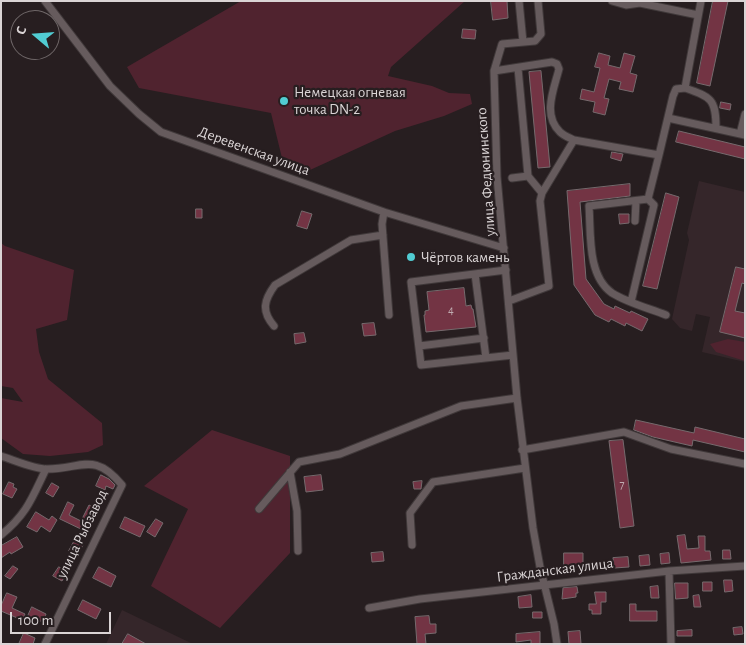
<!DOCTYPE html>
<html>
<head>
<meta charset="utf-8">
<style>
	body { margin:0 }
	#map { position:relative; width:746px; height:645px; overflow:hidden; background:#271e20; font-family:"Alegreya Sans",sans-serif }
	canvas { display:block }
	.frame { position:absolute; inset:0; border:2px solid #dad4d5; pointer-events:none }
	.north { position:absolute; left:10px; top:10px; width:50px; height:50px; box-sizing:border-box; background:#271e20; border:1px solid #6f6768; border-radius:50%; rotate:288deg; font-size:14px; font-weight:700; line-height:20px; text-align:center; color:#dad4d5 }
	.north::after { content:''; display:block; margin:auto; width:18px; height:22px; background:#51ccd2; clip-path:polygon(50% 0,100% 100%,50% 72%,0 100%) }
	.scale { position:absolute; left:10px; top:612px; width:101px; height:22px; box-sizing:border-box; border:2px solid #dad4d5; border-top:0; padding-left:6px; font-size:15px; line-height:18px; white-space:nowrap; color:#dad4d5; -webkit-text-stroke:4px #271e20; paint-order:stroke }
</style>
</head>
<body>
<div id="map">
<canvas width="746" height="645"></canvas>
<div class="frame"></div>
<div class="north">С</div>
<div class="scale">100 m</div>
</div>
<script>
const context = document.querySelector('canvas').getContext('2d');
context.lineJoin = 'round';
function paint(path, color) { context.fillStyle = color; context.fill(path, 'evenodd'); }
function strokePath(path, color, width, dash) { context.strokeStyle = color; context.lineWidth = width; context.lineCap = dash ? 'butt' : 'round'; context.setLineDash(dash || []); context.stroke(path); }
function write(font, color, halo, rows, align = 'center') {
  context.font = font + ' "Alegreya Sans",sans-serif'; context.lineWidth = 4.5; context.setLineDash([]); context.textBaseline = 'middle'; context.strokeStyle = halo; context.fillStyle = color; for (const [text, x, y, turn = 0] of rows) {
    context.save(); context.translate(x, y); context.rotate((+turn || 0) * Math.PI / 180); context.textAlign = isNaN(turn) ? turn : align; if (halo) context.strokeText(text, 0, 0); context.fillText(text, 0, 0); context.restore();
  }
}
paint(new Path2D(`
	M699 181 745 192V362L702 352 710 317 696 314 692 331 680 328 672 319 689 240 687 233Z
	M122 610 193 644H106Z`), '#35262a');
paint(new Path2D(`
	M241 1H465L391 67 388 76 432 86 449 93 470 94 472 104 444 116 395 131 310 170 282 158 271 113 139 88 127 67Z
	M1 243 5 246 74 270 67 320 36 329 39 352 48 379 102 423 103 445 88 452 50 456 23 454 1 438V398L23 402 13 388 1 386Z
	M728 339 745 342V361L716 352 710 344Z
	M212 430 290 456V553L220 628 151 586 188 509 144 486Z`), '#50232f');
const building = new Path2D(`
	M491 1H507L508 18 493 20Z
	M713 1H728L710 86 697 83Z
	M463 29 476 30 475 39 462 38Z
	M599 53 610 56 608 65 620 68 624 53 635 56 630 73 637 75 633 92 619 89 621 82 609 79 604 98 609 99 605 115 593 112 595 102 580 99 582 89 594 92 600 68 595 67Z
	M541 71 550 167 538 168 529 72Z
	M721 102 731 104 730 110 720 108Z
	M679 131 745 147V159L676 142Z
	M612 152 623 154 621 161 611 158Z
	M630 184V196L580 202 586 279 604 304 614 309 615 306 630 313 631 311 648 319 642 331 626 323 625 326 611 319 609 322 595 315 574 285 567 191Z
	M666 193 679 197 657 289 643 286Z
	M196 209H202V218H196Z
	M302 211 312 214 307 229 297 226Z
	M619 214H629V223L620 224Z
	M736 267 745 269V284L742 283 735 311 745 313V338L720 332Z
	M464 288 466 306 471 305 472 309H473L476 327 426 332 424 315H425V311L429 310 427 292Z
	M374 323 376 335 364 336 362 324Z
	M304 333 306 342 295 344 294 334Z
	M636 420 694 433 695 427 745 439V452L693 440 692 446 653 437 634 430Z
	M623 440 634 526 620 528 609 441Z
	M101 475 109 479 115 485 113 489 106 486 105 490 96 486Z
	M321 475 323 490 306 492 304 477Z
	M422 481 421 489H414L413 482Z
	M9 482 14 484 13 487 17 489 12 498 3 494Z
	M52 483 59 487 53 497 46 493Z
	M68 502 74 505 69 515 81 521 89 505 99 510 87 532 60 519Z
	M36 512 49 520 52 516 57 520 50 532 41 526 37 532 27 527Z
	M125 517 145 526 140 537 120 528Z
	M156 519 163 523 155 537 147 532Z
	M685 535 687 549 699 548 698 536H705V551H710L711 560 681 563 677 536Z
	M17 537 23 547 11 554 10 552 1 558V546Z
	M75 540 83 545 77 556 69 551Z
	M723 550H730L731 559H723Z
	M383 552 384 561 372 562 371 553Z
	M564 553H583V567H564Z
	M669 553 670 563 661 564 660 554Z
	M649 555 650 565 640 566 639 556Z
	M628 557 629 567 614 568 613 558Z
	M13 566 18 569 10 579 5 576Z
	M59 567 67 572 62 581 53 576Z
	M99 567 116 576 111 587 93 578Z
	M724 580H732L733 591 725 592Z
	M703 582H712V591H703Z
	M675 583H688V598L676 599Z
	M658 586 659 598H651L650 587Z
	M577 587 578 593H576V597L562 599 563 588Z
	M595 592H606V602H601V614H592V610H589V604H596Z
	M7 593 17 597 12 608 25 614 22 620 1 611V606Z
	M531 595 532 607 519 608 518 597Z
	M699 595 701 607H694L693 596Z
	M83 600 101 609 96 619 78 610Z
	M630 604H636V611H657V621H630Z
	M32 607 46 614 43 622 28 616Z
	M533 612H542V618H533Z
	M429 616 430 624H436V633L425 634 426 644H417L415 617Z
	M742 627 743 634 734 635 733 628Z
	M692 630V636H677V631Z
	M580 631 581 644H569L568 632Z
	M540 632V644H531V640L516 642V634Z
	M24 633 35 638 33 644H19Z
	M128 634 146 644H122Z`);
paint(building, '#733444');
strokePath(building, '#766a6d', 1);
const minor = new Path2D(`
	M45 1 110 86 139 114 161 132 384 212 504 248
	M519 1 523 42
	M538 1 541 34 535 41 502 44 494 71 497 177 517 398 533 528 540 567 554 624 557 644
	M612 1 626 5 640 3 698 15
	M518 68 528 176 542 193
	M494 71 552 62 557 64 559 69C554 89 542 115 560 132 564 136 570 138 574 140
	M685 88C711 97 716 99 716 128
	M668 118 745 135
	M740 134 745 114
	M512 178 528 176
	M648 199 589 206C591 233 587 276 612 293 628 303 648 308 666 315
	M384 212 382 224 389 315
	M635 221 636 201
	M506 270 411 282 421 365 513 355
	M475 274 486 358
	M509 301 549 286 540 201 542 193 574 140 659 155 673 96 676 89 685 88 701 1
	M631 302 654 205 648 199 659 155
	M274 326C261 311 264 300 275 285L351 240 383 235
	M419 346 484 338
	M522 450 624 432 671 449 745 464
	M1 456C14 460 34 469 47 469 82 469 94 451 122 485L45 644
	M290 472 297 511 298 551
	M259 509 299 462 340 454 461 406 517 398
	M1 535C27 514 32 498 46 469
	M412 545 410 513 433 482 525 468
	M669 571 671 644
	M369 608 420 599 669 571 745 566`);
strokePath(minor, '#40393a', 9);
strokePath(minor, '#665b5d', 7);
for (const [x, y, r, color] of [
	[284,101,5,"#51ccd2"],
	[411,257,5,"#51ccd2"]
]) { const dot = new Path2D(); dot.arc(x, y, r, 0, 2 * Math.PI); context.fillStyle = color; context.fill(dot); strokePath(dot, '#271e20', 2); }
write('12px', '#c0acb1', null, [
	["4",451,310],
	["7",622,484]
]);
write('15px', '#dad4d5', '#271e20', [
	["Немецкая огневая",294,92],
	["точка DN-2",294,109],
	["Чёртов камень",421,257]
], 'left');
write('15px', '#dad4d5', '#271e20', [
	["Деревенская улица",254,151,20],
	["улица Федюнинского",486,172,-94],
	["улица Рыбзавод",82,534,-64],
	["Гражданская улица",555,570,-7]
]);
</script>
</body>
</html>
